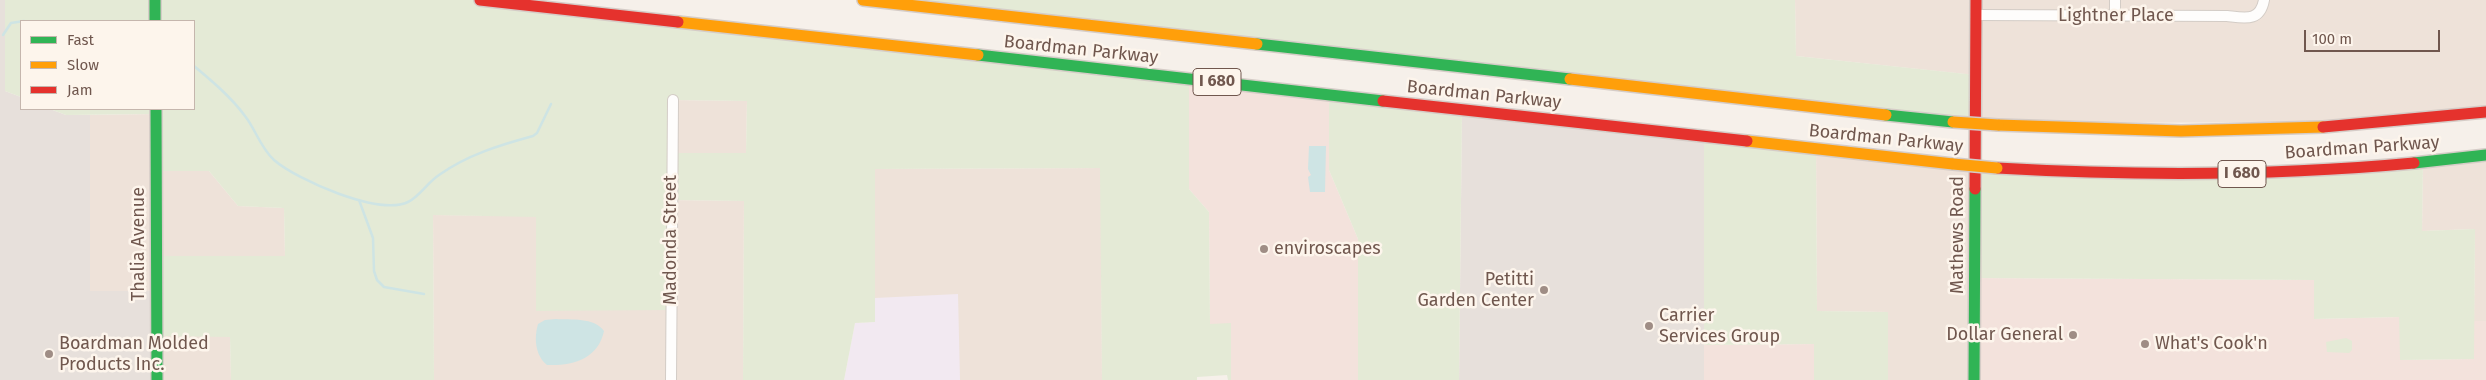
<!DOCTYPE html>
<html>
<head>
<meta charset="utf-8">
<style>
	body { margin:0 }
	#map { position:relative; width:2486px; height:380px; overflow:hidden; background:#f6f0ea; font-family:"Fira Sans",sans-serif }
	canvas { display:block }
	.legend { position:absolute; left:20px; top:20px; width:175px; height:90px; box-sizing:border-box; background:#fdf5ec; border:1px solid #c5b6ad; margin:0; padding:6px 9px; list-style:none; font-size:15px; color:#70574e }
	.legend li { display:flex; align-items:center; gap:10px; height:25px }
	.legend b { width:25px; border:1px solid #c5b6ad }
	.scale { position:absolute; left:2304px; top:30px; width:136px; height:22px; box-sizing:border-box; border:2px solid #70574e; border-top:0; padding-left:6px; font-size:15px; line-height:18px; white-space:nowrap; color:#70574e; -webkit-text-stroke:4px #fdf5ec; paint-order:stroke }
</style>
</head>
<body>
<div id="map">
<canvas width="2486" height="380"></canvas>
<ul class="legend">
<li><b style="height:6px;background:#30b455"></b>Fast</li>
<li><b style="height:6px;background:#ff9f0a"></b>Slow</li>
<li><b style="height:6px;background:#e5322d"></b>Jam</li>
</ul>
<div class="scale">100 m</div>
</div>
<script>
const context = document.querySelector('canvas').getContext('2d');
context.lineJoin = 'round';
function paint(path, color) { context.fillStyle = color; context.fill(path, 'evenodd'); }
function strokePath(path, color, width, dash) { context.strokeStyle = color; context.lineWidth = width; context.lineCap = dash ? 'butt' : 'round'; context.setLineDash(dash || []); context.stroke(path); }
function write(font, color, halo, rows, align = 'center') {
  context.font = font + ' "Fira Sans",sans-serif'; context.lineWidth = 5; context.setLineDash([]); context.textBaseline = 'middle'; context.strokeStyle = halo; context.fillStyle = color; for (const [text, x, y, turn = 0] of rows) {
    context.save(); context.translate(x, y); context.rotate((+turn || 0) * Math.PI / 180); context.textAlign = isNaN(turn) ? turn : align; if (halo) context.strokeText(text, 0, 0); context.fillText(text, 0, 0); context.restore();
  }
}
paint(new Path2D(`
	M1795 0H2486V112L2400 122 1975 123V75L1796 56Z
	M673 100 747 101 746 153H672Z
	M156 114V171H209L238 206 284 208 285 256H157V291H90V115Z
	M1816 149 1975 166 1974 380H1888L1887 312 1817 311Z
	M2486 155V321H2474L2475 229 2422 231 2423 162Z
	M1101 168 1102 380H844L875 321V169Z
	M671 200 744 201 743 380H434L433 215 536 216Z
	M157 336H230L231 380H157Z`), '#eee2d9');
paint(new Path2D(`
	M1189 79 1329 95V170L1358 239V380H1231V324H1210L1209 212 1189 189Z
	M1975 278 2314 280V319L2400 317V360L2474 359V321H2486V380H1974Z
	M1814 344V380H1704V345Z`), '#f3e2dc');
paint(new Path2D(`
	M0 0H5V91L21 97V109H50L66 115H90V291H157V380H0Z
	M1462 110 1704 137V380H1459Z`), '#e7e0db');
paint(new Path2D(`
	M958 294 960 380H844L855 323 874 322 875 298Z`), '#f2e9f1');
paint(new Path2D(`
	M5 0H480L1189 79V189L1209 212 1210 324 1231 323V380H1228L1227 375 1197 377V380H1102L1100 168 875 169V322L855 323 844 380H743L744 201 672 200 671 310 536 311V217L433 215 434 380H231L230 337 157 336 156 256H285L284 208 238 206 209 171H156L155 114 66 115 50 109H194V21H21V97L5 91ZM673 100 747 101 746 153H672Z
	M863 0H1795L1796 56 1976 75 1975 123Z
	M1329 95 1462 110 1459 380H1358V239L1329 170Z
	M1704 137 1816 149 1817 311 1888 312V380H1814V344L1704 345Z
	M2423 162 2422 231 2475 229 2474 359 2400 360 2399 317 2314 319V280L1975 278V166L2029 170Z
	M2346 338 2352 341V350L2349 353 2327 352 2326 342Z`), '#e4ead6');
paint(new Path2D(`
	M1309 146H1326L1325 192H1310L1308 177 1311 175 1308 169Z
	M556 319C571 320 594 317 604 331 598 359 573 366 547 365 535 355 534 338 538 324L545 320Z`), '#cee4e4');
strokePath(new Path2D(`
	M3 35 11 23 24 21
	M194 66C212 81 231 97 245 116 256 130 260 147 274 160 297 180 379 216 408 202 419 197 428 182 439 175 467 155 500 145 533 136L537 133 551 104
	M359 200 373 238 374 271 377 280 384 287 424 294`), '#cee4e4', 2.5);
const street = new Path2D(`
	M1976 15 2227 16C2245 18 2260 22 2264 0
	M2115 16V0
	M671 380 673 100`);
const fast = new Path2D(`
	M155 0V21
	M1257 44 1570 79
	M978 55 1383 101
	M156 109 157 380
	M1886 115 1953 122
	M2414 163 2486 155
	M1974 380 1975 189`);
const slow = new Path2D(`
	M863 0 1257 44
	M678 22 978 55
	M1570 79 1886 115
	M1998 125 2181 131 2323 127
	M1747 141 1953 164`);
const jam = new Path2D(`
	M480 0 678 22
	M1383 101 1747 141
	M2323 127 2486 112
	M1997 168C2136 176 2275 176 2414 163
	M1975 189 1976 0`);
strokePath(street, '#d3ccc6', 12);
strokePath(fast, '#d5ccc7', 14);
strokePath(slow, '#d5ccc7', 14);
strokePath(jam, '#d5ccc7', 14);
strokePath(street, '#fefdfc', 10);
strokePath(fast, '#30b455', 11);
strokePath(slow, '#ff9f0a', 11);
strokePath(jam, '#e5322d', 11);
const slowBridge = new Path2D(`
	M1953 122 1998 125
	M1953 164 1997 168`);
strokePath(slowBridge, '#d4cbc7', 14, []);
strokePath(slowBridge, '#ff9f0a', 11);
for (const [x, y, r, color] of [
	[1264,249,5,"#9f8d85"],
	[1544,290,5,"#9f8d85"],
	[1649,326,5,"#9f8d85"],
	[2073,335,5,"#9f8d85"],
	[2145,344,5,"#9f8d85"],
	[49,354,5,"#9f8d85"]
]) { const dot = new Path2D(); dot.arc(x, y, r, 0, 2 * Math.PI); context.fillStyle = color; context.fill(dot); strokePath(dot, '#fdf5ec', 2); }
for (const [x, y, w] of [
	[1217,82,48],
	[2242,174,48]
]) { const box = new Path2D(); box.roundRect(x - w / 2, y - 13.5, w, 27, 4); context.fillStyle = '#fdf5ec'; context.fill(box); strokePath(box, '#70574e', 1); }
write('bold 16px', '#70574e', null, [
	["I 680",1217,82],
	["I 680",2242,174]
]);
write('18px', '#70574e', '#fdf5ec', [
	["Lightner Place",2116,16],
	["Boardman Parkway",1081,50,6],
	["Boardman Parkway",1484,95,6],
	["Boardman Parkway",1886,139,6],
	["Boardman Parkway",2362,148,-4],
	["Mathews Road",1958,235,-90],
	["Madonda Street",671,240,-90],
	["Thalia Avenue",139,244,-90]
]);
write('18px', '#70574e', '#fdf5ec', [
	["enviroscapes",1274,249],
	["Petitti",1534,280,"right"],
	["Garden Center",1534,301,"right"],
	["Carrier",1659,316],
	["Services Group",1659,337],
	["Dollar General",2063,335,"right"],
	["Boardman Molded",59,344],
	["Products Inc.",59,365],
	["What's Cook'n",2155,344]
], 'left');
</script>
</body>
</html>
